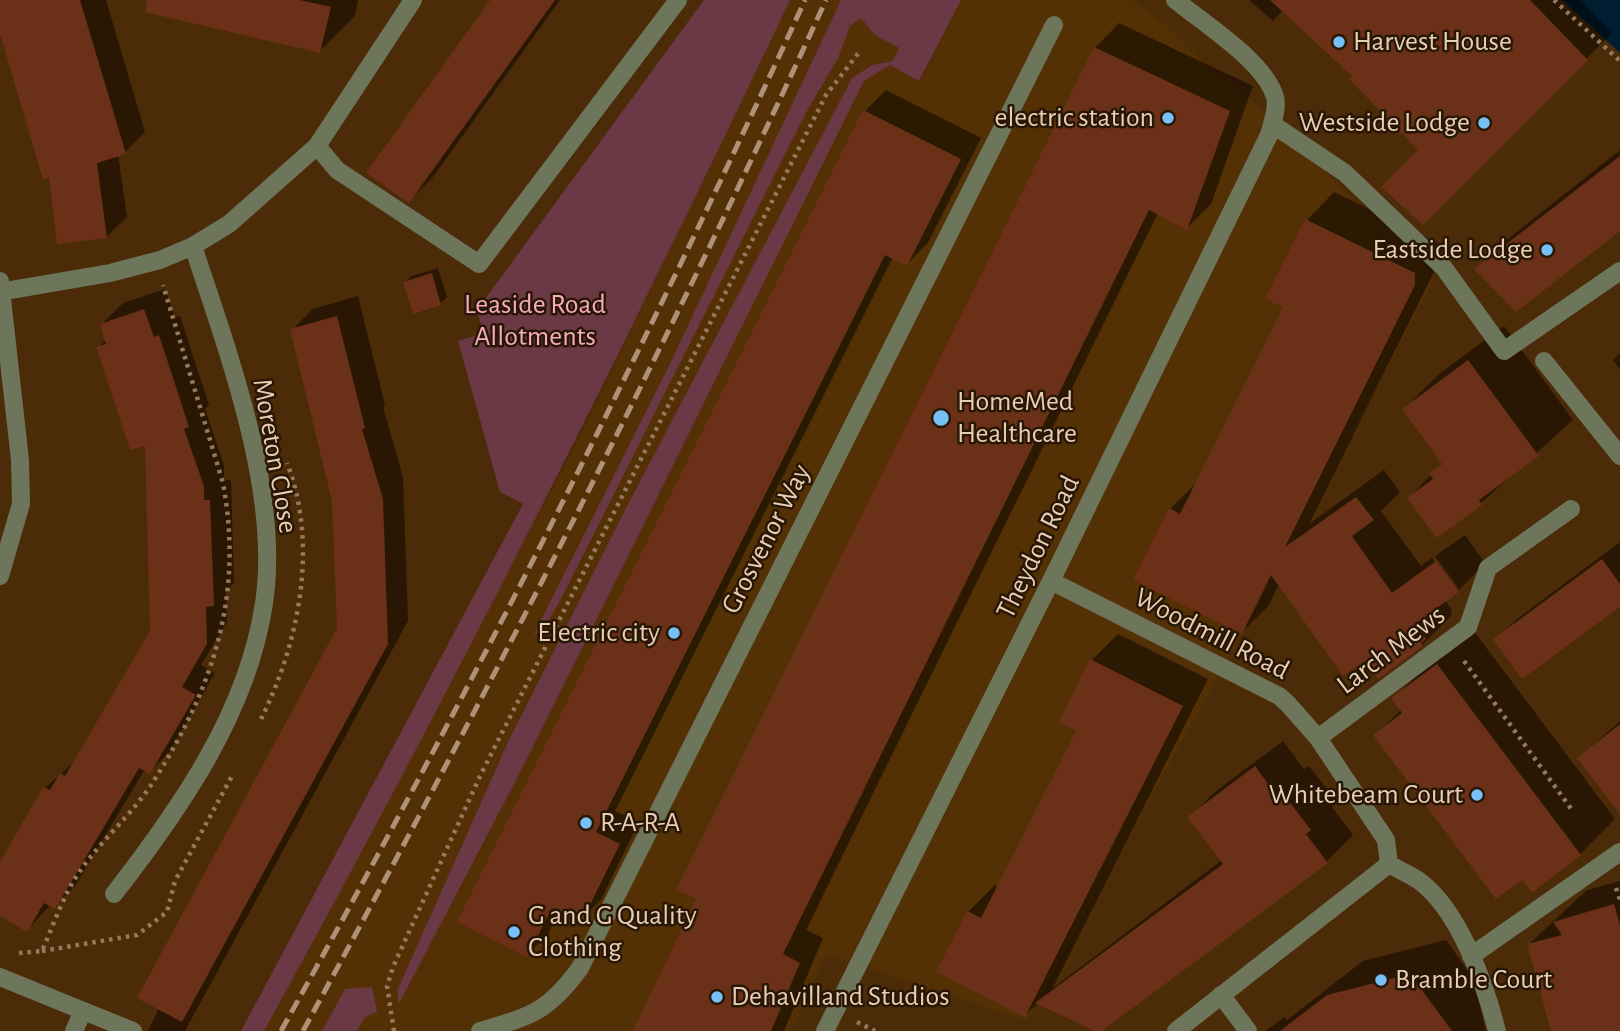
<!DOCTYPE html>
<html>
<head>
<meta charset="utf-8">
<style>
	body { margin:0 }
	canvas { display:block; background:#4c2b08 }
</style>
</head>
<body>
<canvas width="1620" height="1031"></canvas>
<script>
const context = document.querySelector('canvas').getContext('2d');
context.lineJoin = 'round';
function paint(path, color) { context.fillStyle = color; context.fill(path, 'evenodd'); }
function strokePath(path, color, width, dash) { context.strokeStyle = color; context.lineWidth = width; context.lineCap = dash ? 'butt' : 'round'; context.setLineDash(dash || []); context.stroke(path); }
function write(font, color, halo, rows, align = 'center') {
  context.font = font + ' "Alegreya Sans",sans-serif'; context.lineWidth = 5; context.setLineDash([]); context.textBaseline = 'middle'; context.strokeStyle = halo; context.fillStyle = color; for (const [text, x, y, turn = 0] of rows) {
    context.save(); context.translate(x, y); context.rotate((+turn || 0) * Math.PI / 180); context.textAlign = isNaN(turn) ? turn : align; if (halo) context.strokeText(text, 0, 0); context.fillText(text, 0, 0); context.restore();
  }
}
paint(new Path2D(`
	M790 0H854L875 35 899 48 893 61 872 65 852 78 626 508 508 742 397 991 400 1003 527 759 864 81 890 65 920 81 961 0H1131L1160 20 1217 76 1242 91 1434 278 1353 435 1026 1020 827 954 790 1031H357L365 1017 345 989 322 1031H264L579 438Z`), '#543005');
paint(new Path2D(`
	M704 0H790C624 349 451 693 264 1031H241L523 504 500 492 458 341 483 333 477 310Z
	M841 0H961L919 81 890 65 864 81 527 759 399 1004 397 991 508 742 626 508 852 78 872 65 893 61 899 48 875 35 861 18 850 26 838 58 807 111 565 591 543 631 534 634 669 366Z
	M372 987 377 1012 365 1017 357 1031H322L345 989Z`), '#6b3846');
paint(new Path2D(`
	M1562 0H1620V53Z`), '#001d31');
paint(new Path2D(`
	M0 0H106L145 132 125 152 118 154 127 217 106 237 50 175 0 28Z
	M201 0H358L355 16 320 51Z
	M493 0H560L433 177 409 201Z
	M1249 0H1581L1612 33 1423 223 1420 150 1354 76 1283 10 1273 21Z
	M1119 23 1253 86 1211 204 1187 228 1158 213 806 930 823 938 784 1031H635L1095 48Z
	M886 90 981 138 928 243 907 264 893 257 615 811 639 822 601 900 580 920 560 910 548 934 527 955 459 921 865 111Z
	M1620 150V229L1477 269 1503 243Z
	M1334 192 1442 245V256L1309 524 1384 470 1400 492 1381 511 1421 566 1432 558 1455 589H1459L1435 556 1465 535 1485 563 1458 591 1445 600 1452 610 1450 617 1422 645 1365 658 1279 584 1269 605 1242 632 1170 509 1198 481 1285 307 1307 220Z
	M438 268 447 297 441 303 405 282 412 276Z
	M165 289 175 317 180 316 209 405 205 409 224 465V480H231L234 583 226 591 227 622 201 665 215 673 170 751 149 772 145 769 75 886 54 907 50 905 27 930 0 914V865L45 788 77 759 152 631 147 444 98 348 107 339 102 324 123 303Z
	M358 296 385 405 383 407 403 477 408 621 185 1031H148L339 629 334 501 292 330 313 309Z
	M1504 326 1573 420 1481 503 1437 536 1409 498 1443 462 1404 409 1439 374Z
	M1620 353V370L1613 360Z
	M1620 542V605L1496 639 1517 619Z
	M1473 630 1615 819 1580 854 1522 877 1375 735 1402 709 1394 698 1429 663Z
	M1118 634 1208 679 1052 989 1222 860 1189 817 1216 791 1283 741 1304 769 1309 766 1337 802 1332 807 1353 835 1327 861 1099 1031 1038 1003 1025 1015 968 912 995 885 998 887 1078 730 1092 660Z
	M1620 721V788L1579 758Z
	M1620 881V1031H1553L1529 944 1587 890Z
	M1446 940 1473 978 1486 1031H1265L1285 1017 1287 1020 1363 961Z`), '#0007');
paint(new Path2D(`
	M0 0H80L126 154 97 163 107 238 57 244 49 177 43 179 0 34Z
	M147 0H300L331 7 320 53 145 12Z
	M490 0H555L409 203 366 173Z
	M1270 0H1530L1588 60 1423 225 1381 187 1418 150 1349 79 1352 76Z
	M1094 47 1230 111 1187 230 1149 210 783 954 800 963 771 1031H633L696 899 676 890Z
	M863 110 961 159 907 266 885 255 596 832 620 844 581 923 552 908 527 957 457 922Z
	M1620 156V231L1516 312 1474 269Z
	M1305 219 1415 273V285L1285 547 1356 497 1374 520 1352 536 1392 593 1436 561 1459 592 1415 624 1426 639 1421 643 1423 646 1378 679 1364 661 1343 676 1271 575 1242 634 1133 580 1169 508 1180 514 1283 307 1265 299Z
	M432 273 441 305 413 314 403 282Z
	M144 309 154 337 159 335 189 427 184 429 204 486V500H210L214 606 206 607 207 644 182 687 196 695 150 774 139 768 55 909 44 903 27 932 0 916V862L43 787 50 790 60 773 65 776 150 631 145 446 130 450 96 347 106 344 100 324Z
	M337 316 365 428 362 429 383 499 388 644 182 1022 137 998 337 628 332 501 290 329Z
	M1468 360 1539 456 1479 500 1482 505 1437 538 1407 498 1433 479 1429 473 1442 464 1402 409Z
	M1602 559 1620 584V607L1522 679 1493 639Z
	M1090 659 1183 706 1025 1017 936 972 967 911 981 918 1076 731 1059 722Z
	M1437 664 1581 855 1532 893 1522 880 1496 899 1373 735 1402 713 1391 698Z
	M1620 724V814L1577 758Z
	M1255 766 1276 795 1281 791 1311 830 1306 834 1328 863 1102 1031H1095L1035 1003 1223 864 1187 817Z
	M1614 904 1620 925V1031H1551L1527 944 1562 935 1553 922Z
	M1410 974 1452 1031H1280L1327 995Z`), '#6a3118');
strokePath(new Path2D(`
	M1554 0 1620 61
	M1464 661 1572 810
	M261 719C299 643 319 545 287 463
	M1616 888 1620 900
	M42 951 137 935 167 912 175 881 232 776
	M19 953 42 951C53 926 63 896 78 874 100 841 132 815 153 782 213 688 244 596 223 483L163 285
	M857 1022 875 1031
	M394 1031 387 986 393 967 480 776 826 95 860 51`), '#96795b', 4.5, [3.5, 5]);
strokePath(new Path2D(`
	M1272 124 1345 173 1444 268 1504 351 1620 271
	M317 146 337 170 479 264 678 0
	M0 281 20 460 21 504 0 576
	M0 292 110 273 160 260 193 246 229 224 317 146 413 0
	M1544 361 1620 456
	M1051 581 1279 696 1288 704 1318 738 1386 840 1389 864 1176 1031
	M1318 738 1468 627 1488 568 1571 509
	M1389 864C1399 870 1409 874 1418 880 1459 909 1485 984 1497 1031
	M114 894C180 809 248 712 264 603 281 492 227 350 193 246
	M1471 956 1620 852
	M0 977 133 1031
	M1221 995 1248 1031
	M74 1031 83 1011
	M480 1031C531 1016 548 1012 580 968L1054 25
	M825 1031 1051 581 1269 135C1272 124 1278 108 1275 97 1265 62 1204 23 1175 0`), '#6d755b', 18);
strokePath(new Path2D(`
	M281 1031C469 694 644 351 805 0
	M303 1031C488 692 665 351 826 0`), '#ae9176', 5, [14, 7]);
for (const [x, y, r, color] of [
	[1339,42,7,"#77bff7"],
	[1168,118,7,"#77bff7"],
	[1484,123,7,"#77bff7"],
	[1547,250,7,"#77bff7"],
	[941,418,9,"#77bff7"],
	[674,633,7,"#77bff7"],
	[1477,795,7,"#77bff7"],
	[586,823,7,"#77bff7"],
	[514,932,7,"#77bff7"],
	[1381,980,7,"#77bff7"],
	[717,997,7,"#77bff7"]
]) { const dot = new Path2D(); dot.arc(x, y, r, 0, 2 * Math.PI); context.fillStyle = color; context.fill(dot); strokePath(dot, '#291705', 2.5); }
write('28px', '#e8ceb7', '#291705', [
	["Harvest House",1353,42],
	["electric station",1154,118,"right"],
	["Westside Lodge",1470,123,"right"],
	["Eastside Lodge",1533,250,"right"],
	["HomeMed",957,402],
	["Healthcare",957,434],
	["Electric city",660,633,"right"],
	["Whitebeam Court",1463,795,"right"],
	["R-A-R-A",600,823],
	["G and G Quality",528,916],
	["Clothing",528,948],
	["Bramble Court",1395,980],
	["Dehavilland Studios",731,997]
], 'left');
write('28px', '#f9aabe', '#291705', [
	["Leaside Road",535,305],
	["Allotments",535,337]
]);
write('28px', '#e8ceb7', '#291705', [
	["Moreton Close",275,456,80],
	["Grosvenor Way",766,539,-63],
	["Theydon Road",1038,547,-64],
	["Woodmill Road",1212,634,27],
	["Larch Mews",1391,650,-37]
]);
</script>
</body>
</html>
